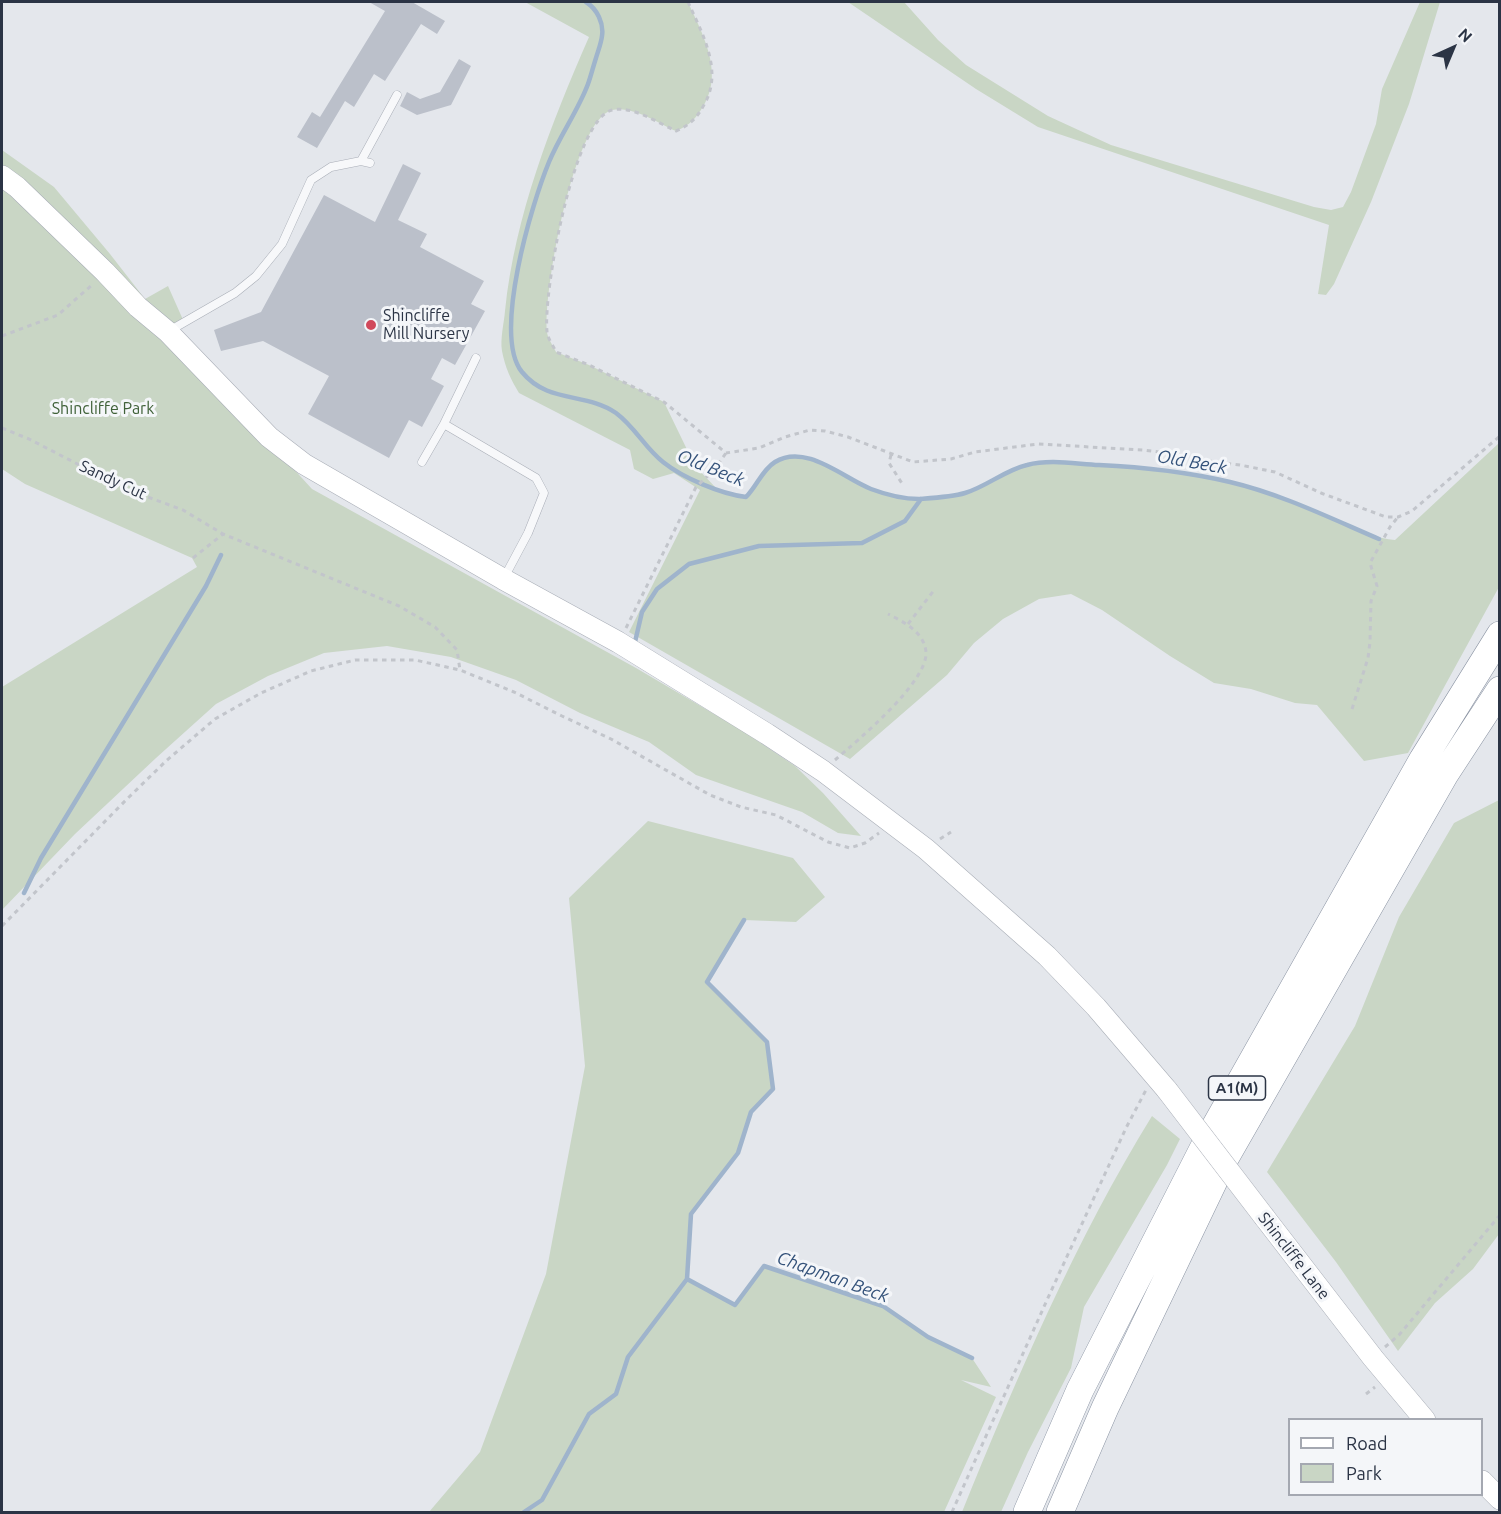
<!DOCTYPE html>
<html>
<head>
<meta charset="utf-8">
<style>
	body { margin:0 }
	#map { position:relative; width:1501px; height:1514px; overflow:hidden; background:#e4e7ec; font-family:Ubuntu,sans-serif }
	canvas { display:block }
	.frame { position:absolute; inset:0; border:3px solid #2b3445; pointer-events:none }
	.legend { position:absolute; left:1288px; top:1418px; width:195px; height:78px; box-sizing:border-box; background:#f4f6f9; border:2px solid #a4a8b1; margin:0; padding:8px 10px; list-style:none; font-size:18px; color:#2b3445 }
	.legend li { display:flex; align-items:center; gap:12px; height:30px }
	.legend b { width:30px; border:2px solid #a4a8b1 }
	.north { position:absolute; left:1423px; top:18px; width:60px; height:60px; -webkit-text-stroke:4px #f4f6f9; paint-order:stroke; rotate:44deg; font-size:16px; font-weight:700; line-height:24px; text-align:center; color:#2b3445 }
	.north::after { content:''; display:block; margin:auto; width:21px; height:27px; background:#2b3445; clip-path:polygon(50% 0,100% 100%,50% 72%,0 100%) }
</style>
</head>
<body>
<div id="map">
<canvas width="1501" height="1514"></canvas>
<div class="frame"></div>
<ul class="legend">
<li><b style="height:8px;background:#fff"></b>Road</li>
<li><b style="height:16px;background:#c9d6c5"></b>Park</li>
</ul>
<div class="north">N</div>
</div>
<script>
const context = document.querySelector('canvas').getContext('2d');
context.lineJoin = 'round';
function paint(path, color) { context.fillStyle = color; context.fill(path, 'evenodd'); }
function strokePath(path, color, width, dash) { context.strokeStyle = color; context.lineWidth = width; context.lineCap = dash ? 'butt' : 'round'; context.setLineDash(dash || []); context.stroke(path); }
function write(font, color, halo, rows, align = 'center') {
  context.font = font + ' Ubuntu,sans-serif'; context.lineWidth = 6; context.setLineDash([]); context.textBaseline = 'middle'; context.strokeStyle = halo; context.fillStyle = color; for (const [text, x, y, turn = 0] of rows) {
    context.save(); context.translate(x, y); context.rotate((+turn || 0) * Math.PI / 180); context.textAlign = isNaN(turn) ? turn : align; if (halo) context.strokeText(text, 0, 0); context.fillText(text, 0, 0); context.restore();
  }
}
paint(new Path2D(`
	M525 2H688C702 33 723 70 705 103 697 118 690 125 676 131 658 123 632 105 612 110 573 120 543 295 547 331 547 338 553 345 556 352L589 365 664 402 695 466 718 490 733 495 746 497C757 486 761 470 775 462 810 440 863 494 901 498 919 500 947 498 964 494 986 487 1004 471 1026 465 1048 459 1072 463 1094 465 1114 466 1134 466 1153 468 1202 474 1251 487 1298 504 1330 516 1361 537 1395 540L1499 443V587L1408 753 1364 761 1317 705 1295 703 1251 689 1214 683 1170 656 1102 610 1071 594 1039 599 1003 619 974 643 947 675 850 759 629 632 700 490 674 473 653 479 634 469 630 450 519 393C511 380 505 367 502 351 500 339 504 323 505 311 515 215 551 124 589 37Z
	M848 2H904L938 40 966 65 1048 116 1111 145 1314 207 1331 210 1343 207 1351 192 1376 124 1382 89 1420 2H1440L1409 104 1371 202 1334 284 1326 295 1318 294 1329 225 1038 127 976 89Z
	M2 150 54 187 110 254 145 299 168 286 184 322 168 332 312 489 636 668 743 731 795 766 823 793 861 836 838 833 802 812 696 775 649 742 580 713 516 680 451 657 387 646 324 653 268 676 216 704 156 758 75 834 2 910V687L197 567 192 558 25 484 2 469Z
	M1499 800V1234L1473 1269 1435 1303 1398 1351 1336 1262 1267 1172 1355 1026 1399 917 1454 823Z
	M648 821 793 858 825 897 796 922 744 920 707 982 767 1042 773 1089 751 1112 738 1153 691 1214 688 1279 735 1305 764 1266 883 1306 928 1337 972 1358 991 1387 961 1380 996 1397 944 1512H429L480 1452 546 1274 585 1066 569 898Z
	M1152 1116 1180 1139 1167 1165 1084 1307 1071 1368 1028 1452 1001 1512H962C1016 1379 1076 1239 1152 1116Z`), '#c9d6c5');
strokePath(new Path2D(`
	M586 2C597 9 604 23 602 36 601 44 598 51 596 58 593 67 591 76 588 84 578 111 560 135 549 162 532 203 492 335 522 372 548 404 586 392 616 413 635 427 645 448 663 462 683 478 721 494 746 497 757 486 762 470 775 462 806 443 843 478 871 489 887 495 903 499 919 499 933 498 952 497 965 493 986 487 1005 470 1027 465 1050 459 1076 464 1099 465 1143 467 1187 472 1230 482 1281 494 1330 518 1379 539
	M635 642 642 612 657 589 689 564 759 546 862 543 905 521 921 499
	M24 893 41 858 206 586 221 555
	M744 920 707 982 767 1042 773 1089 751 1112 738 1153 691 1214 687 1279 735 1305 764 1266 883 1306 928 1337 972 1358
	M524 1512 542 1500 589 1414 616 1394 628 1357 687 1279`), '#9fb4cc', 4.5);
paint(new Path2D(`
	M369 2H412L445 21 437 34 421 24 385 81 374 74 354 107 345 101 317 148 297 137 312 112 320 117 385 11Z
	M459 59 471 66 451 105 417 115 400 106 407 92 420 99 440 92Z
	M403 164 421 173 398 220 427 234 420 247 484 281 471 304 485 311 455 365 442 358 431 379 444 386 422 427 409 420 389 458 308 414 329 376 263 341 221 351 214 330 261 312 324 195 375 222Z`), '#bbc0ca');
const service = new Path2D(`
	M361 161 397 95
	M169 331 235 293 256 276 282 244 311 180 331 167 361 161 370 163
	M444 424 536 478 544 493 528 533 504 578
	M422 462 444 424 476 358`);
const secondary = new Path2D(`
	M2 176 17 187 105 272 138 307 168 332 269 437 304 464 503 579 618 642 767 734 823 771 926 849 1047 956 1096 1007 1167 1090
	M1265 1218 1373 1358 1425 1420
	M1482 1481 1500 1499`);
const motorway = new Path2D(`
	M1027 1512 1080 1390 1207 1141 1423 759 1500 635
	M1060 1512 1105 1408 1224 1160 1445 774 1500 690`);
strokePath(service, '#a9aeb7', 9);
strokePath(secondary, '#a9aeb7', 22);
strokePath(motorway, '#8b94a3', 28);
strokePath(new Path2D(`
	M688 2C702 33 723 70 705 103 697 118 690 125 676 131 658 123 632 105 612 110 573 120 543 295 547 331 547 338 553 345 556 352L589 365 664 402 726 453 759 448 785 437 810 430 825 431 848 437 913 462 951 459 975 452 1038 444 1143 450 1183 455 1215 462 1240 465 1275 472 1321 493 1386 517H1398L1412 511 1500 436
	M2 336 58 315 93 284
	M2 428 29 439 126 489 183 510 223 534
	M891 455 889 463 903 485
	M193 558 223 534 399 606 435 627 457 650 460 670
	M908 624 935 589
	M626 628 696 487 713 471 726 453
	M1352 709 1368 658 1370 642 1371 601 1377 586 1370 563 1390 527 1398 517
	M835 760C858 740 928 682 926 652 924 632 904 622 888 614
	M940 839 951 832
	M2 926 126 800 166 761 215 719 261 693 311 671 355 660H415L460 670 514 692 562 716 611 739 710 795 741 807 776 815 828 842 850 848 865 843 879 833
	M1385 1347 1399 1335 1500 1215
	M1366 1394 1375 1387
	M952 1512 1047 1300 1126 1128 1146 1090`), '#c2c5cb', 3, [4.5, 4.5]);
strokePath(service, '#f7f8fa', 8);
strokePath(secondary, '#fff', 21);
strokePath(motorway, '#fff', 27);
const secondaryBridge = new Path2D(`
	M1167 1090 1265 1218`);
strokePath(secondaryBridge, '#a9aeb7', 22, []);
strokePath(secondaryBridge, '#fff', 21);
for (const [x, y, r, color] of [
	[371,325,6,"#d1495b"]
]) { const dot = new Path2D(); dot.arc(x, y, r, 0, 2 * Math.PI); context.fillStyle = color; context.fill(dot); strokePath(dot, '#f4f6f9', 2); }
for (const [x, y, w] of [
	[1237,1088,57]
]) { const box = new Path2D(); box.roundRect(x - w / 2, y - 12, w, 24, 4.5); context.fillStyle = '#f4f6f9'; context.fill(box); strokePath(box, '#2b3445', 1.5); }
write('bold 15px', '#2b3445', null, [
	["A1(M)",1237,1088]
]);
write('16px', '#2b3445', '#f4f6f9', [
	["Shincliffe",383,316],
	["Mill Nursery",383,334]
], 'left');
write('16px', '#3f6138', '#f4f6f9', [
	["Shincliffe Park",103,409]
]);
write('16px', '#2b3445', '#f4f6f9', [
	["Sandy Cut",113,480,25],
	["Shincliffe Lane",1294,1256,52]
]);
write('italic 18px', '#34527a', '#f4f6f9', [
	["Old Beck",1192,462,10],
	["Old Beck",711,468,22],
	["Chapman Beck",833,1277,20]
]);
</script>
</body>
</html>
